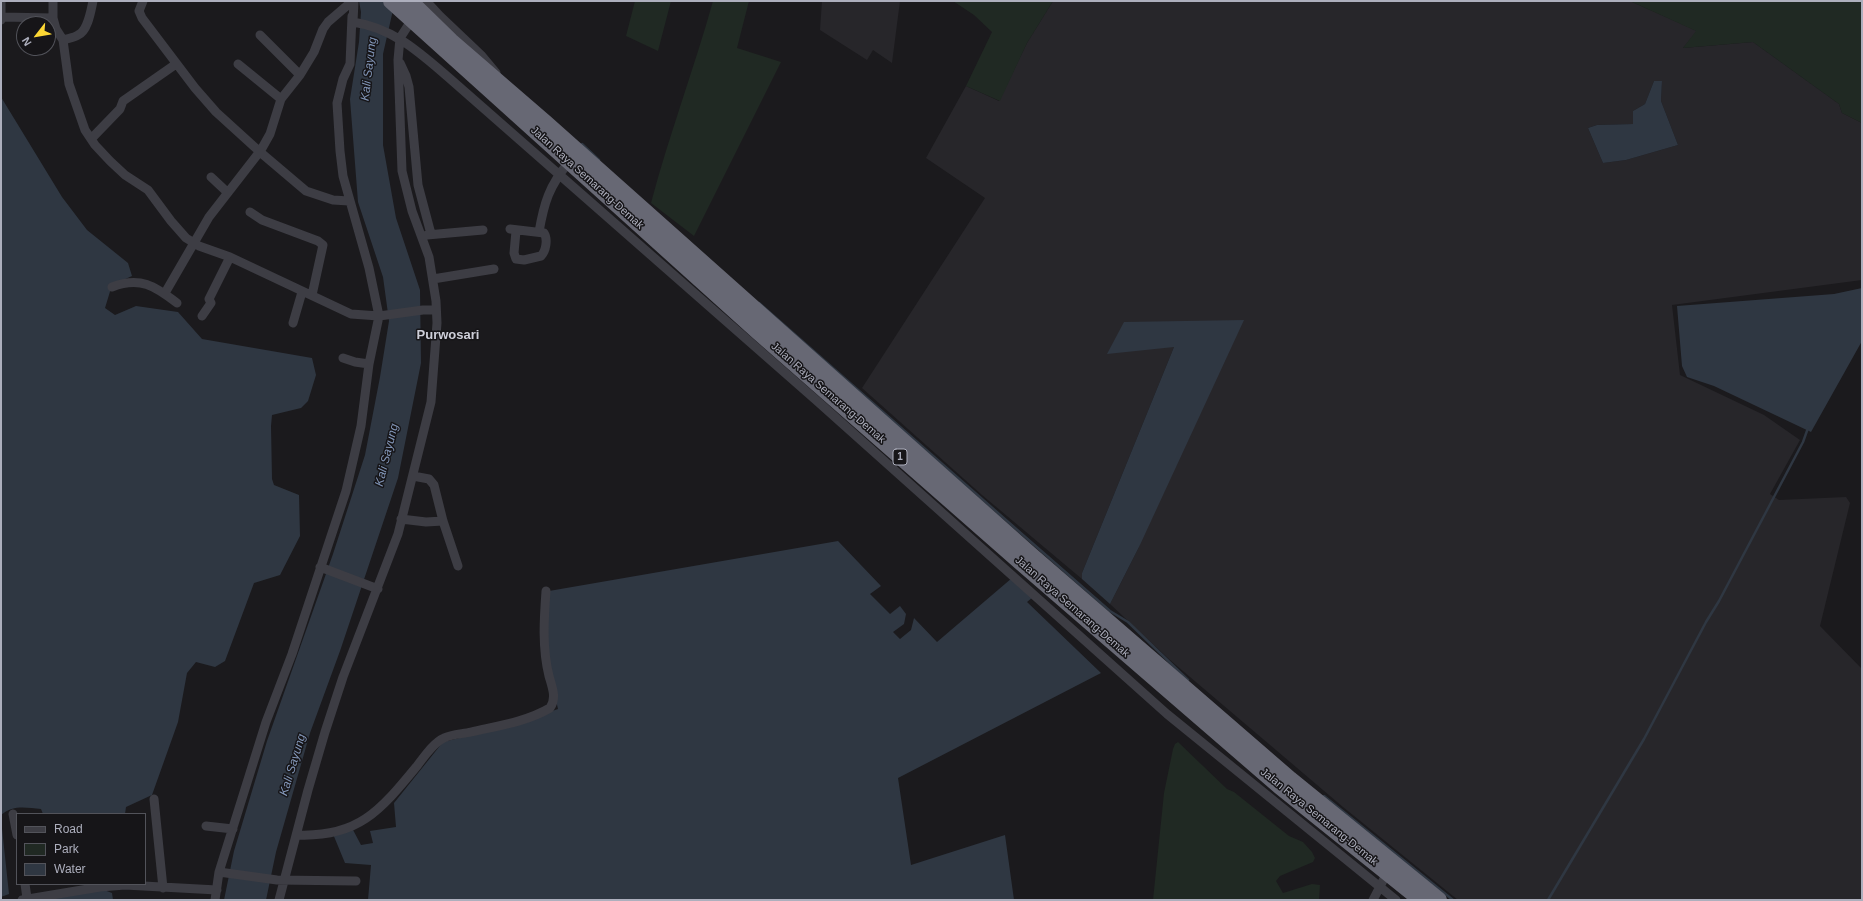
<!DOCTYPE html>
<html>
<head>
<meta charset="utf-8">
<style>
	body { margin:0 }
	#map { position:relative; width:1863px; height:901px; overflow:hidden; background:#1b1a1d; font-family:Arial,sans-serif }
	canvas { display:block }
	.frame { position:absolute; inset:0; border:2px solid #adafbd; pointer-events:none }
	.legend { position:absolute; left:16px; top:813px; width:130px; height:72px; box-sizing:border-box; background:#161518; border:1px solid #52535a; margin:0; padding:5px 7px; list-style:none; font-size:12px; color:#adafbd }
	.legend li { display:flex; align-items:center; gap:8px; height:20px }
	.legend b { width:20px; border:1px solid #52535a }
	.north { position:absolute; left:16px; top:16px; width:40px; height:40px; box-sizing:border-box; background:#161518; border:1px solid #52535a; border-radius:50%; rotate:239deg; font-size:11px; font-weight:700; line-height:16px; text-align:center; color:#adafbd }
	.north::after { content:''; display:block; margin:auto; width:14px; height:18px; background:#fcd734; clip-path:polygon(50% 0,100% 100%,50% 72%,0 100%) }
</style>
</head>
<body>
<div id="map">
<canvas width="1863" height="901"></canvas>
<div class="frame"></div>
<ul class="legend">
<li><b style="height:5px;background:#3d3d44"></b>Road</li>
<li><b style="height:11px;background:#202923"></b>Park</li>
<li><b style="height:11px;background:#2f3742"></b>Water</li>
</ul>
<div class="north">N</div>
</div>
<script>
const context = document.querySelector('canvas').getContext('2d');
context.lineJoin = 'round';
function paint(path, color) { context.fillStyle = color; context.fill(path, 'evenodd'); }
function strokePath(path, color, width, dash) { context.strokeStyle = color; context.lineWidth = width; context.lineCap = dash ? 'butt' : 'round'; context.setLineDash(dash || []); context.stroke(path); }
function write(font, color, halo, rows, align = 'center') {
  context.font = font + ' Arial,sans-serif'; context.lineWidth = 3; context.setLineDash([]); context.textBaseline = 'middle'; context.strokeStyle = halo; context.fillStyle = color; for (const [text, x, y, turn = 0] of rows) {
    context.save(); context.translate(x, y); context.rotate((+turn || 0) * Math.PI / 180); context.textAlign = isNaN(turn) ? turn : align; if (halo) context.strokeText(text, 0, 0); context.fillText(text, 0, 0); context.restore();
  }
}
paint(new Path2D(`
	M822 1H900L892 63 873 50 867 60 820 30Z
	M1053 1H1630L1697 31 1683 48 1753 42 1839 104 1842 113 1862 123V280L1672 305 1680 375 1764 415 1800 440 1770 494 1779 500 1846 497 1850 503 1820 626 1862 669V900H1458L1343 807 1170 660 1110 604 1139 547 1174 347 1082 573V579L982 495 862 388 985 198 926 158 966 86 999 101 1027 43ZM1654 81H1662L1661 101 1678 145 1626 160 1603 163 1588 128 1597 125 1633 124V111L1645 104Z`), '#27262a');
paint(new Path2D(`
	M635 1H671L658 51 626 36Z
	M713 1H749L737 48 781 62 694 236 651 203C669 135 694 69 713 1Z
	M953 1H1053L1027 43 1000 101 966 86 992 32 974 15Z
	M1630 1H1862V123L1842 113 1839 104 1753 42 1683 48 1696 31Z
	M1178 742 1227 789 1234 792 1289 836 1303 842 1312 852 1315 858 1313 862 1280 876 1276 881 1283 893 1312 884 1320 885 1319 900H1153L1164 793 1173 749 1175 744Z`), '#202923');
paint(new Path2D(`
	M359 1H382L393 10 383 54V145L396 218 420 290 421 363 398 478 340 651 310 733 276 852 266 900H224L234 851 267 741 333 554 365 455 380 377 389 321 383 277 358 202 350 99 359 42 361 12Z
	M1654 81H1662L1661 101 1678 145 1626 160 1603 163 1588 128 1597 125 1633 124V111L1645 104Z
	M1 97 62 197 87 230 128 263 132 276 112 285 105 308 115 315 136 306 178 312 202 339 312 358 316 375 308 401 301 408 272 415 271 426 272 479 274 485 299 495 300 536 280 575 254 583 225 661 215 667 196 662 187 673 178 722 152 795 126 807 125 814H43L41 809C27 808 14 804 1 815Z
	M1862 288V341L1811 432 1714 386 1687 377 1682 366 1677 306 1834 294Z
	M1244 320 1139 547 1110 604 1082 579V573L1174 347 1107 354 1124 322Z
	M838 541 881 586 870 594 890 614 900 606 906 614 904 624 893 632 900 639 911 630 914 618 937 642 1012 578 1033 597 1027 602 1101 673 898 778 911 865 1005 835 1014 900H368L371 865 345 863 333 834 352 828 361 845 373 843 370 831 396 827 394 803 443 742 512 725 558 709 549 669 545 632 549 591Z
	M1 819 9 894 1 897Z
	M104 890 112 893 113 900H38Z`), '#2f3742');
strokePath(new Path2D(`
	M582 144 599 160
	M759 303 1023 535 1110 611 1128 622 1188 680
	M1324 796 1453 900
	M1548 900 1644 739 1706 622 1719 601 1803 442 1808 428`), '#2f3742', 2.5);
strokePath(new Path2D(`
	M53 1V18L56 29 63 40 69 84 85 130 95 145 110 161 125 175 148 190 171 221 186 238 199 246 230 257 351 314 379 316 423 310H436
	M143 1 139 11 142 18 195 88 216 112 260 152 306 191 333 200 349 201
	M354 1 353 22C393 28 419 52 448 77L816 400 1167 714 1396 900
	M426 1 440 16 481 55 496 73
	M2 17 53 18
	M1 20V1
	M260 35 300 75
	M63 40C68 38 74 38 78 35 88 31 91 10 93 1
	M400 63 406 76 409 87 418 185 431 234
	M238 64 281 99
	M91 139 120 109 123 101 176 64
	M211 177 227 192
	M250 212 262 220 318 241 323 245 312 295
	M510 229 544 233C548 239 546 251 541 256L524 260 516 259 514 253 516 231
	M539 232C544 203 549 186 569 162
	M427 235 483 230
	M433 279 494 269
	M112 287C140 276 155 286 177 303
	M165 293 209 217 261 150 270 134 281 99 300 75 314 52 323 29 328 22 350 3
	M202 316 211 303 209 299 230 257
	M293 323 302 292
	M343 358 355 362 369 364
	M413 476 429 479 434 485 443 521 458 566
	M401 519 426 522 443 521
	M320 567 378 589
	M154 799 163 888
	M13 814 17 835
	M206 826 233 829
	M296 835C358 838 380 811 417 766 424 757 433 743 444 738 452 734 463 734 471 732 497 726 526 722 550 708 557 698 552 687 549 676 542 648 544 619 546 591
	M219 872 277 880 356 881
	M25 884 27 898
	M22 900 100 887 125 885 217 890
	M215 900 219 872 266 722 292 654 346 491 361 426 369 364 379 316 369 268 343 176 340 151 337 103 343 79 350 64 352 16
	M279 900 308 790 325 732 343 677 398 534 431 402 437 323 436 301 429 257 412 211 402 171 398 60 400 38 411 21
	M1373 900 1387 873`), '#3d3d44', 9);
strokePath(new Path2D(`
	M391 1 757 331 1020 562 1279 786 1421 900
	M410 1 451 41 546 123 1030 554 1290 779 1439 900`), '#676874', 16);
for (const [x, y, w] of [
	[900,457,14]
]) { const box = new Path2D(); box.roundRect(x - w / 2, y - 8, w, 16, 3); context.fillStyle = '#161518'; context.fill(box); strokePath(box, '#adafbd', 1); }
write('bold 10px', '#adafbd', null, [
	["1",900,457]
]);
write('11px', '#adafbd', '#161518', [
	["Jalan Raya Semarang-Demak",587,178,42],
	["Jalan Raya Semarang-Demak",828,393,41],
	["Jalan Raya Semarang-Demak",1072,607,41],
	["Jalan Raya Semarang-Demak",1319,817,39]
]);
write('italic 12px', '#8397b9', '#161518', [
	["Kali Sayung",369,69,-83],
	["Kali Sayung",387,455,-76],
	["Kali Sayung",293,765,-73]
]);
write('bold 13px', '#cecfd9', '#161518', [
	["Purwosari",448,335]
]);
</script>
</body>
</html>
